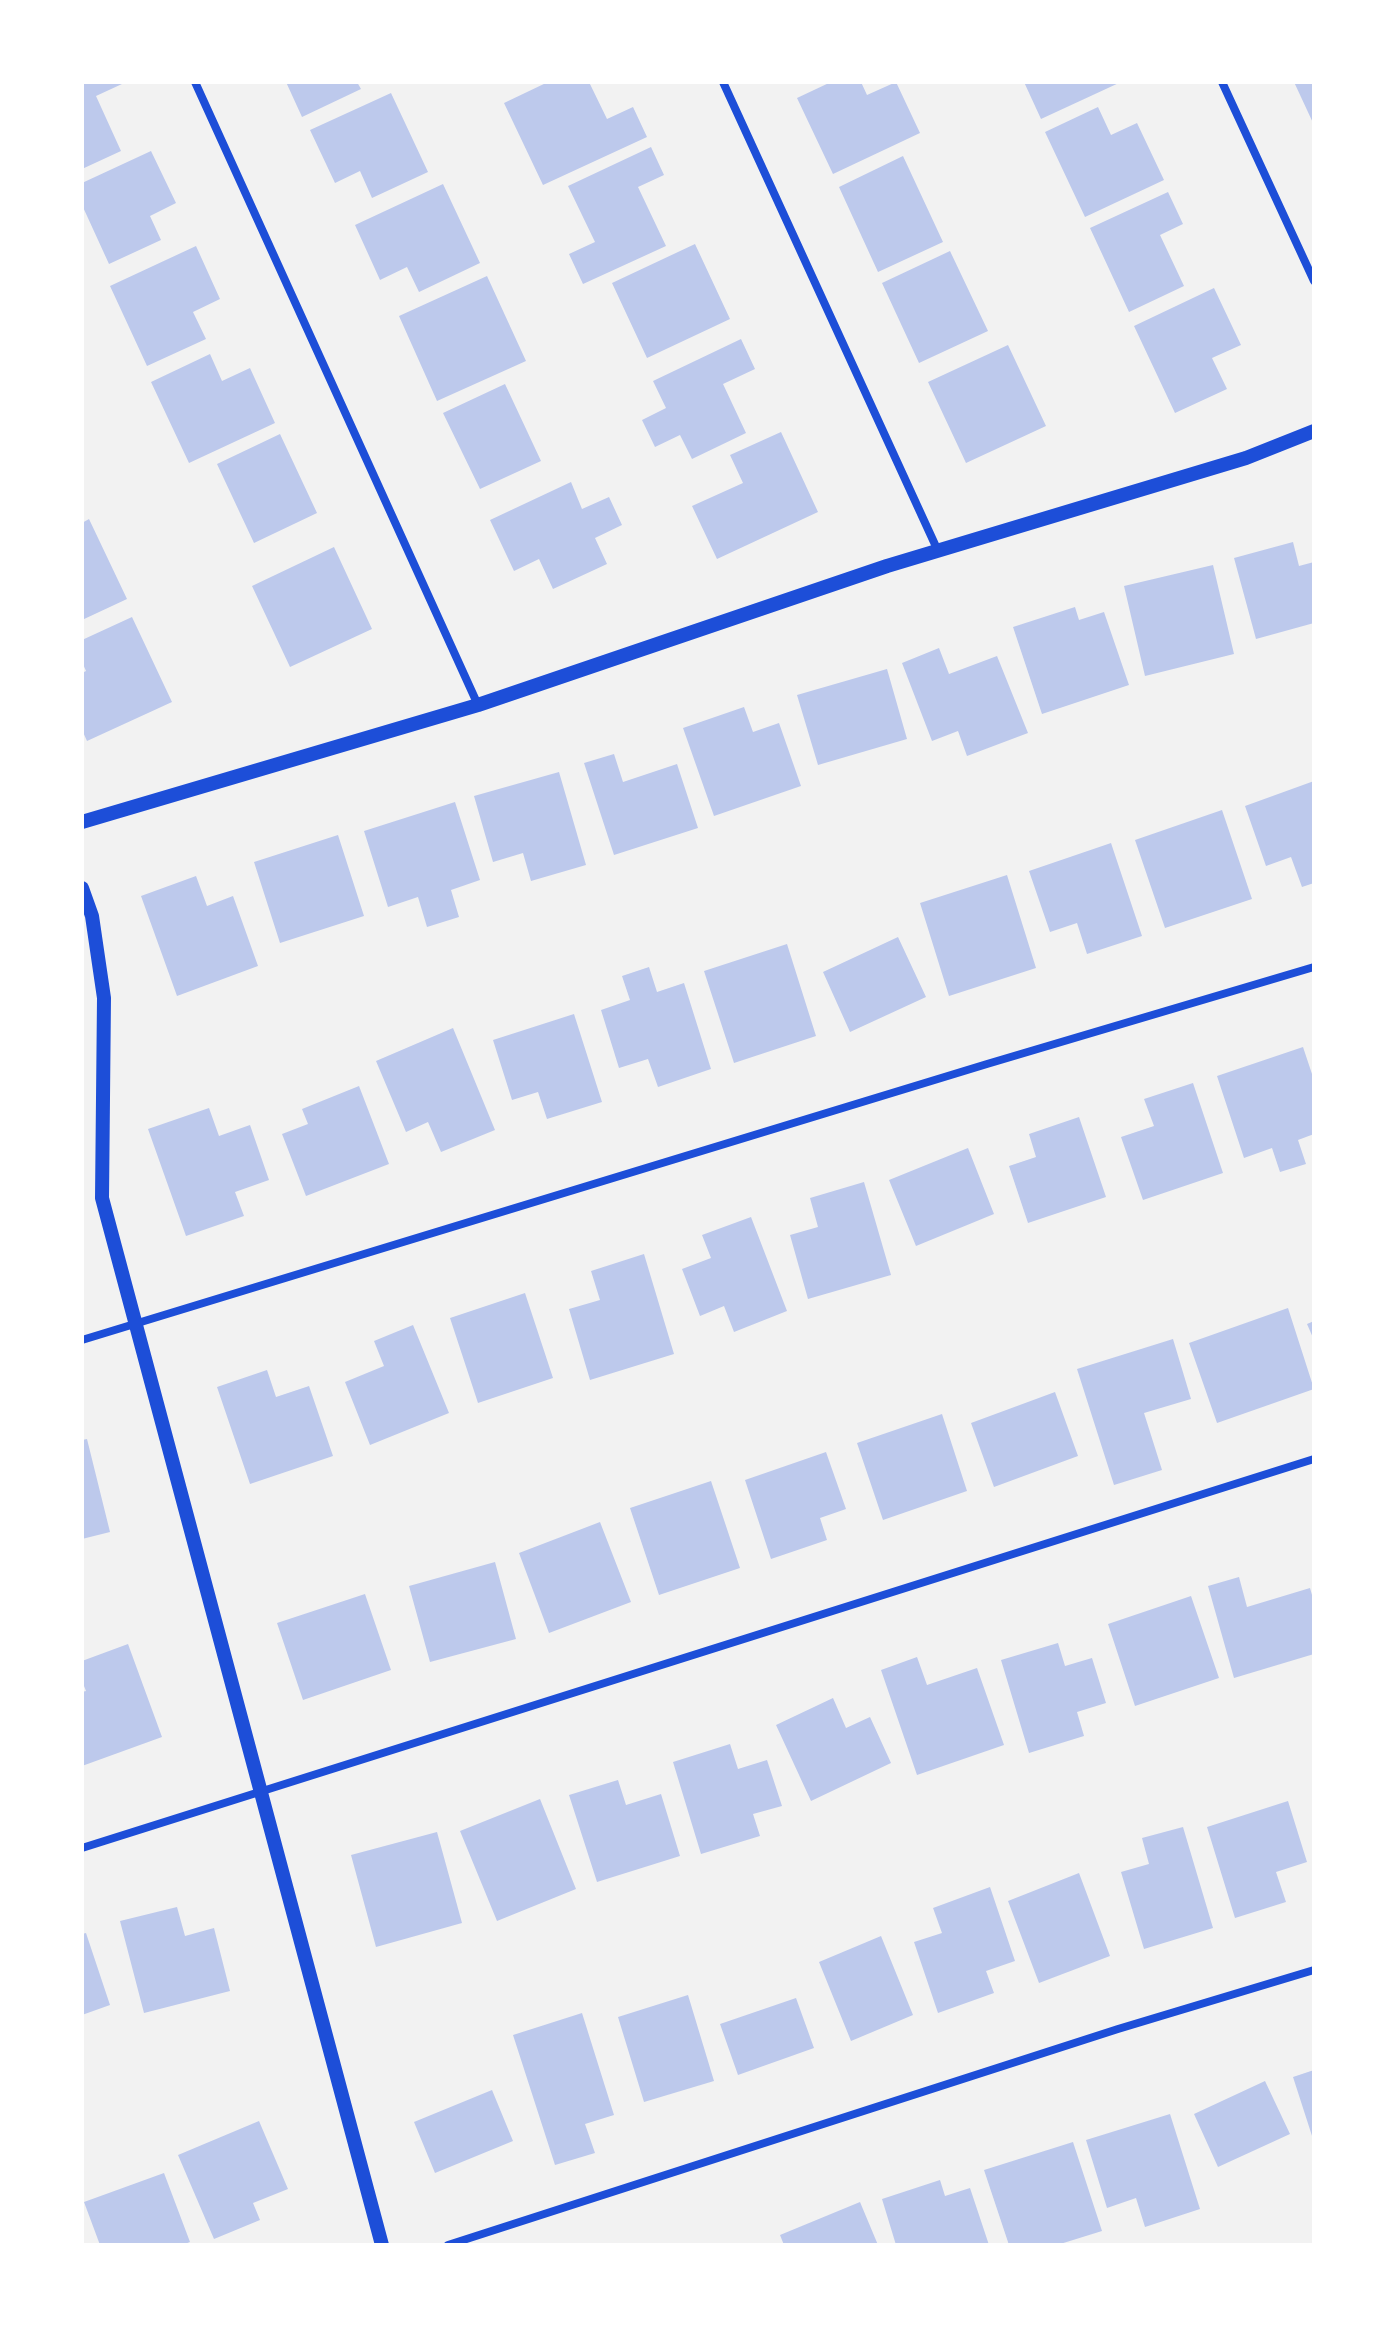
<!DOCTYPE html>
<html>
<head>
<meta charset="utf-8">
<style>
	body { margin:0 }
	#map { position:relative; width:1396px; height:2327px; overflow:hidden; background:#f2f2f2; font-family:"Sofia Sans Condensed",sans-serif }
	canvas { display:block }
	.frame { position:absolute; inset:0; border:84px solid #fff; pointer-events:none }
</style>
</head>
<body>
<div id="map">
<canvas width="1396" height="2327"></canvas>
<div class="frame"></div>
</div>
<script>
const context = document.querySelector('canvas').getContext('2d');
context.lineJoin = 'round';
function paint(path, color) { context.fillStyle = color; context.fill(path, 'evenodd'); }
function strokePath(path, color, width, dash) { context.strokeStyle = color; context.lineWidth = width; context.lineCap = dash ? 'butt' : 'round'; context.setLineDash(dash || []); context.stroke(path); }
paint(new Path2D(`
	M82 82H121L122 84 96 96 121 151 82 169Z
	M286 82H357L361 89 302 117Z
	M548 82H589L607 119 633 107 647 137 543 185 504 103Z
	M831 82H861L867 95 896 82 920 133 833 174 797 98Z
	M1024 82H1121L1041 119Z
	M1294 82H1314V125Z
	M391 93 428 172 372 198 360 171 335 183 310 130Z
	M1098 107 1111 135 1137 123 1164 180 1085 217 1045 132Z
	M651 147 664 175 638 187 666 246 583 284 569 254 595 242 568 186Z
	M151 151 176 203 150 216 161 240 109 264 82 205V183Z
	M903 156 943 242 878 272 839 187Z
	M443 184 480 263 419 292 407 267 380 280 355 225Z
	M1168 192 1183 224 1160 235 1184 286 1129 312 1090 228Z
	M695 244 730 319 647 358 612 283Z
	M196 246 220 299 193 312 206 339 147 366 110 286Z
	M950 251 988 331 919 363 882 283Z
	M487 276 526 361 437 401 399 316Z
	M1214 288 1241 345 1212 358 1227 389 1175 413 1134 326Z
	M741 339 755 369 723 384 746 433 692 459 680 435 655 447 642 420 666 408 653 381Z
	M1008 345 1046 426 966 463 928 382Z
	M210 354 222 381 250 368 275 423 189 463 151 382Z
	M505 384 541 461 480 489 443 413Z
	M781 432 818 512 717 559 692 506 743 483 730 455Z
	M280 434 317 513 254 543 217 464Z
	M571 482 582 509 609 497 622 525 595 538 607 564 553 589 539 559 514 571 490 520Z
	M89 519 127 599 82 620V523Z
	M1293 542 1299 566 1314 562V623L1256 639 1234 558Z
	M334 547 372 629 290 667 252 586Z
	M1213 565 1234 654 1145 676 1124 586Z
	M1075 607 1079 620 1104 612 1129 685 1042 714 1013 627Z
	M132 617 172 702 87 741 82 730V673L86 671 82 662V640Z
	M939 648 949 674 997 656 1028 733 967 756 958 731 932 741 902 663Z
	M887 669 907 739 818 765 797 695Z
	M744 707 753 732 779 723 801 786 714 816 683 728Z
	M614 754 623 782 677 764 698 828 614 855 584 763Z
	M559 772 586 865 531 881 523 853 493 862 474 796Z
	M1314 781V883L1302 887 1291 857 1266 866 1245 806Z
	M455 802 480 880 451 890 459 917 427 927 418 897 388 907 364 831Z
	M1222 810 1252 899 1165 928 1135 840Z
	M338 835 364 916 280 943 254 862Z
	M1111 843 1142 936 1087 954 1077 923 1050 932 1029 871Z
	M1007 875 1036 968 949 996 920 903Z
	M196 876 207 906 233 896 258 966 177 996 141 896Z
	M898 937 926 997 850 1032 823 972Z
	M787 944 816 1036 734 1063 704 971Z
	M649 967 657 992 684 983 711 1069 658 1087 648 1059 619 1068 601 1010 630 1000 622 976Z
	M574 1014 602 1102 547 1119 538 1092 512 1100 493 1040Z
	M453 1028 495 1130 441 1152 428 1122 406 1132 376 1061Z
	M1303 1047 1314 1080V1134L1298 1140 1306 1164 1280 1172 1272 1148 1244 1158 1217 1076Z
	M1193 1083 1223 1173 1143 1200 1121 1137 1154 1126 1144 1099Z
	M359 1086 389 1164 306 1196 282 1134 308 1124 302 1109Z
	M209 1108 219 1136 250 1125 269 1180 235 1192 244 1216 186 1236 148 1129Z
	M1079 1117 1106 1197 1028 1223 1009 1166 1036 1157 1029 1134Z
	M968 1148 994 1214 916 1246 889 1180Z
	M864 1182 891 1275 808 1299 790 1235 818 1227 810 1198Z
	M751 1217 787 1311 734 1332 724 1306 700 1316 682 1269 711 1258 702 1235Z
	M644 1254 674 1354 590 1380 569 1309 600 1300 591 1271Z
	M525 1293 553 1378 478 1403 450 1318Z
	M1288 1308 1314 1389 1217 1423 1189 1343Z
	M1314 1321V1340L1307 1324Z
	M413 1325 449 1413 370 1445 345 1382 384 1366 374 1341Z
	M1173 1339 1191 1399 1144 1413 1162 1470 1114 1485 1077 1369Z
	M267 1370 276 1397 309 1386 333 1456 250 1484 217 1387Z
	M1055 1392 1078 1456 994 1487 971 1423Z
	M942 1414 967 1491 883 1520 857 1443Z
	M87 1439 110 1532 82 1539V1440Z
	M826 1452 846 1509 820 1518 827 1540 771 1559 745 1480Z
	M711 1481 740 1568 659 1595 630 1508Z
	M600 1522 631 1602 549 1633 519 1553Z
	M495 1562 516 1639 430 1662 409 1586Z
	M1239 1577 1247 1607 1310 1588 1314 1602V1654L1234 1678 1208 1586Z
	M365 1594 391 1670 303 1700 277 1623Z
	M1191 1596 1219 1678 1135 1706 1108 1624Z
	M1058 1643 1065 1666 1092 1658 1106 1703 1077 1712 1084 1736 1029 1753 1001 1660Z
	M128 1644 162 1737 82 1766V1692L86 1691 82 1681V1661Z
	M917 1657 927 1685 977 1668 1004 1745 917 1775 881 1670Z
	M833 1698 846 1728 870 1717 891 1763 811 1801 776 1725Z
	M730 1744 738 1769 767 1760 782 1806 753 1814 760 1836 701 1854 673 1762Z
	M618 1780 626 1805 661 1794 680 1856 597 1882 569 1795Z
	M540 1799 576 1889 497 1921 460 1831Z
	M1288 1801 1307 1862 1276 1872 1286 1902 1235 1918 1207 1827Z
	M1183 1827 1213 1928 1144 1949 1121 1872 1149 1864 1142 1838Z
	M437 1832 462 1923 376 1947 351 1855Z
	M1079 1873 1110 1956 1039 1983 1008 1901Z
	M990 1887 1015 1961 986 1971 994 1993 938 2013 914 1942 942 1933 933 1908Z
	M177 1907 185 1936 214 1928 230 1991 144 2013 120 1921Z
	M86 1933 110 2005 82 2015V1934Z
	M881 1936 913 2015 851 2041 819 1962Z
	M688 1995 714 2081 644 2102 618 2017Z
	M796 1998 814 2048 738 2075 720 2024Z
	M582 2013 614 2115 585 2124 595 2153 555 2165 513 2035Z
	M1314 2070V2139H1313L1293 2077Z
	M1265 2081 1290 2134 1218 2167 1194 2114Z
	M492 2090 513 2141 435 2173 414 2122Z
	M1170 2114 1200 2209 1145 2227 1136 2198 1107 2208 1086 2140Z
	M259 2121 288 2189 253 2203 260 2220 214 2239 178 2155Z
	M1073 2142 1102 2231 1057 2245H1009L984 2170Z
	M164 2173 190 2242 182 2245H100L84 2202Z
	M940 2180 945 2196 970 2188 989 2245H896L882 2199Z
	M860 2202 878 2245H784L780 2235Z`), '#bdc9ec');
strokePath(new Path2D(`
	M195 82 478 705
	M723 82 938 551
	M1222 82 1314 281
	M82 1340 987 1064 1314 967
	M82 1848 1314 1459
	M448 2245 1118 2029 1314 1970`), '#1d4ed8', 8);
strokePath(new Path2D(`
	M82 822 478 705 887 566 1246 458 1314 431
	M82 888 92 916 104 998 102 1198 382 2245`), '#1d4ed8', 14);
</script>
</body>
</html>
